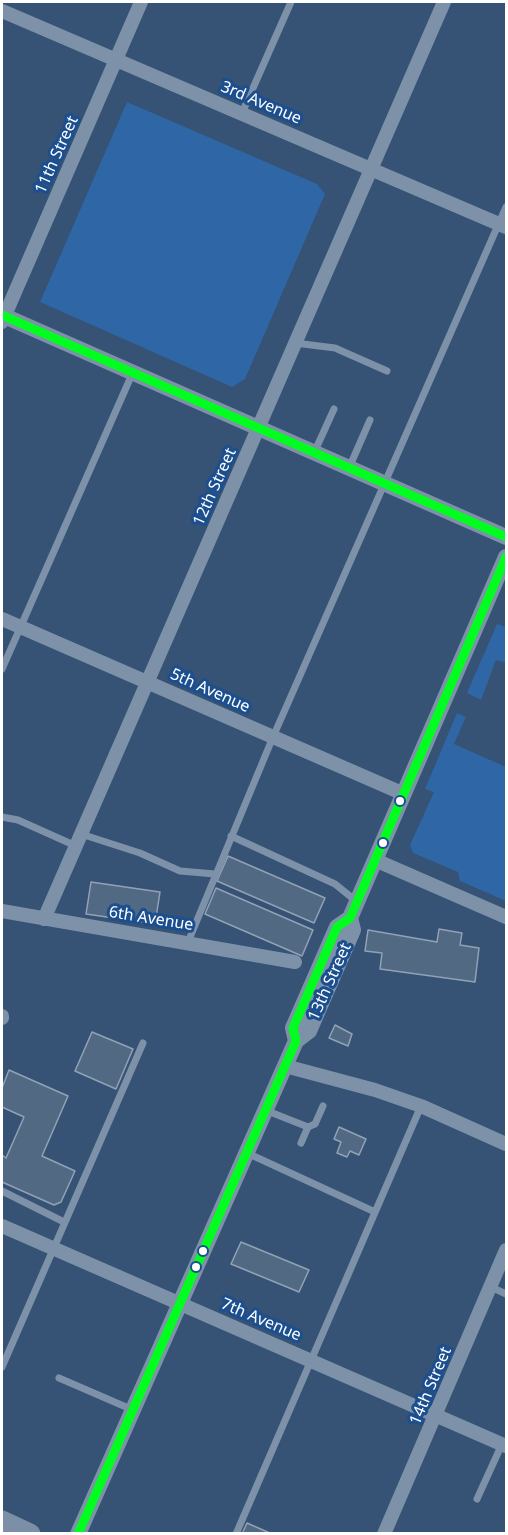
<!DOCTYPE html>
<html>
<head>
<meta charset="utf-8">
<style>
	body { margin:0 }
	#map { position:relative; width:508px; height:1535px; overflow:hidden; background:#365274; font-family:"Noto Sans",sans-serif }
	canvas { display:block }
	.frame { position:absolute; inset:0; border:3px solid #fff; pointer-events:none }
</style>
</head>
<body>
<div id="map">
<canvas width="508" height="1535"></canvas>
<div class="frame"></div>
</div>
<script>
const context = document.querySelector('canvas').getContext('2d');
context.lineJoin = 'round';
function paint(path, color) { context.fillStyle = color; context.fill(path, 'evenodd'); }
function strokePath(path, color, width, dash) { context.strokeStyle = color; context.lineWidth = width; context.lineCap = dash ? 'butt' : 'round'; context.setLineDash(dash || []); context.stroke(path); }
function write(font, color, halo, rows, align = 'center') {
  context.font = font + ' "Noto Sans",sans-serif'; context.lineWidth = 6; context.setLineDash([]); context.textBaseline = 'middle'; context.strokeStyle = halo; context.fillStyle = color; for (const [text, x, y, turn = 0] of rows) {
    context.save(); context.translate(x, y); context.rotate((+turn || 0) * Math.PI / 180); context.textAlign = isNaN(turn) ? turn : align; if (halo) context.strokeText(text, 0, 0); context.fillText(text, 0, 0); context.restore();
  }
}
paint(new Path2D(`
	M127 102 317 184 325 194 245 379 232 387 40 302Z
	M497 624 506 627V663L496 660 481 700 467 693Z
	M457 713 466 717 454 744 506 767V901L460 881 458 872 413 853 410 845 434 792 425 789Z`), '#2f66a5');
const building = new Path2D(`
	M228 856 325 898 314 923 217 881Z
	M91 882 160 892 155 924 86 914Z
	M216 888 313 930 302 956 205 914Z
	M439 929 462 933 460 945 479 948 475 982 380 969 382 953 365 951 368 930 437 942Z
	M335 1025 352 1034 348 1046 329 1038Z
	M92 1032 133 1049 116 1089 75 1071Z
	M9 1070 68 1096 42 1156 75 1171 61 1202 54 1205 2 1182V1155L6 1158 24 1117 2 1107V1088Z
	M339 1127 366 1139 359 1155 350 1151 347 1157 337 1153 341 1142 334 1139Z
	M241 1242 309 1270 299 1292 231 1264Z
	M247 1523 272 1534H242Z`);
paint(building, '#526984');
strokePath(building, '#92a2b6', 1.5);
strokePath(new Path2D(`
	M242 113 291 2
	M295 343 335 348 387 371
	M314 453 334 409
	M349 468 370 420
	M2 669 133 372
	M2 817 18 820 76 846
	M81 834 140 853 180 871 215 874
	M231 836 335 884 356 901
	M188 942 273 737 506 207
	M265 1110 308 1127 315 1124 323 1106
	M301 1143 308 1127
	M247 1153 375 1212
	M2 1191 64 1222
	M491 1287 506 1294
	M2 1367 143 1043
	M59 1378 133 1410
	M477 1499 502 1444
	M236 1534 421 1106`), '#7d92a8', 7);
strokePath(new Path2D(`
	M2 11 506 227
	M2 322 141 2
	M2 619 404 794
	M375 860 506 917
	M2 911 295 962
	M44 919 444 2
	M2 1018V1016
	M285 1066 375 1090 421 1106 506 1144
	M2 1226 506 1446
	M384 1534 506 1250`), '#7d92a8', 14);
strokePath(new Path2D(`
	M2 315 506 537
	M296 1041 293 1028 317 973 337 927 350 918 506 557
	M78 1534 296 1041 309 1031 353 930 350 918`), '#7d92a8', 16);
strokePath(new Path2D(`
	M2 1521 30 1534`), '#7d8ea7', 21);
strokePath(new Path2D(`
	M2 315 506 537
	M78 1534 296 1041 293 1028 337 927 350 918 506 557`), '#00ff1e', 9);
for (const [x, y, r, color] of [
	[400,801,5,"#fff"],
	[383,843,5,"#fff"],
	[203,1251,5,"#fff"],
	[196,1267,5,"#fff"]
]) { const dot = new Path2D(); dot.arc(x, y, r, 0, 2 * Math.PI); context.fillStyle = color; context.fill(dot); strokePath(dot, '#1b4f8f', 2); }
write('16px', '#fff', '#1b4f8f', [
	["3rd Avenue",261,103,23],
	["11th Street",57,155,-66],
	["12th Street",215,487,-66],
	["5th Avenue",210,691,24],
	["6th Avenue",151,919,9],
	["13th Street",330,982,-66],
	["7th Avenue",261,1320,23],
	["14th Street",431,1386,-67]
]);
</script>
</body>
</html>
